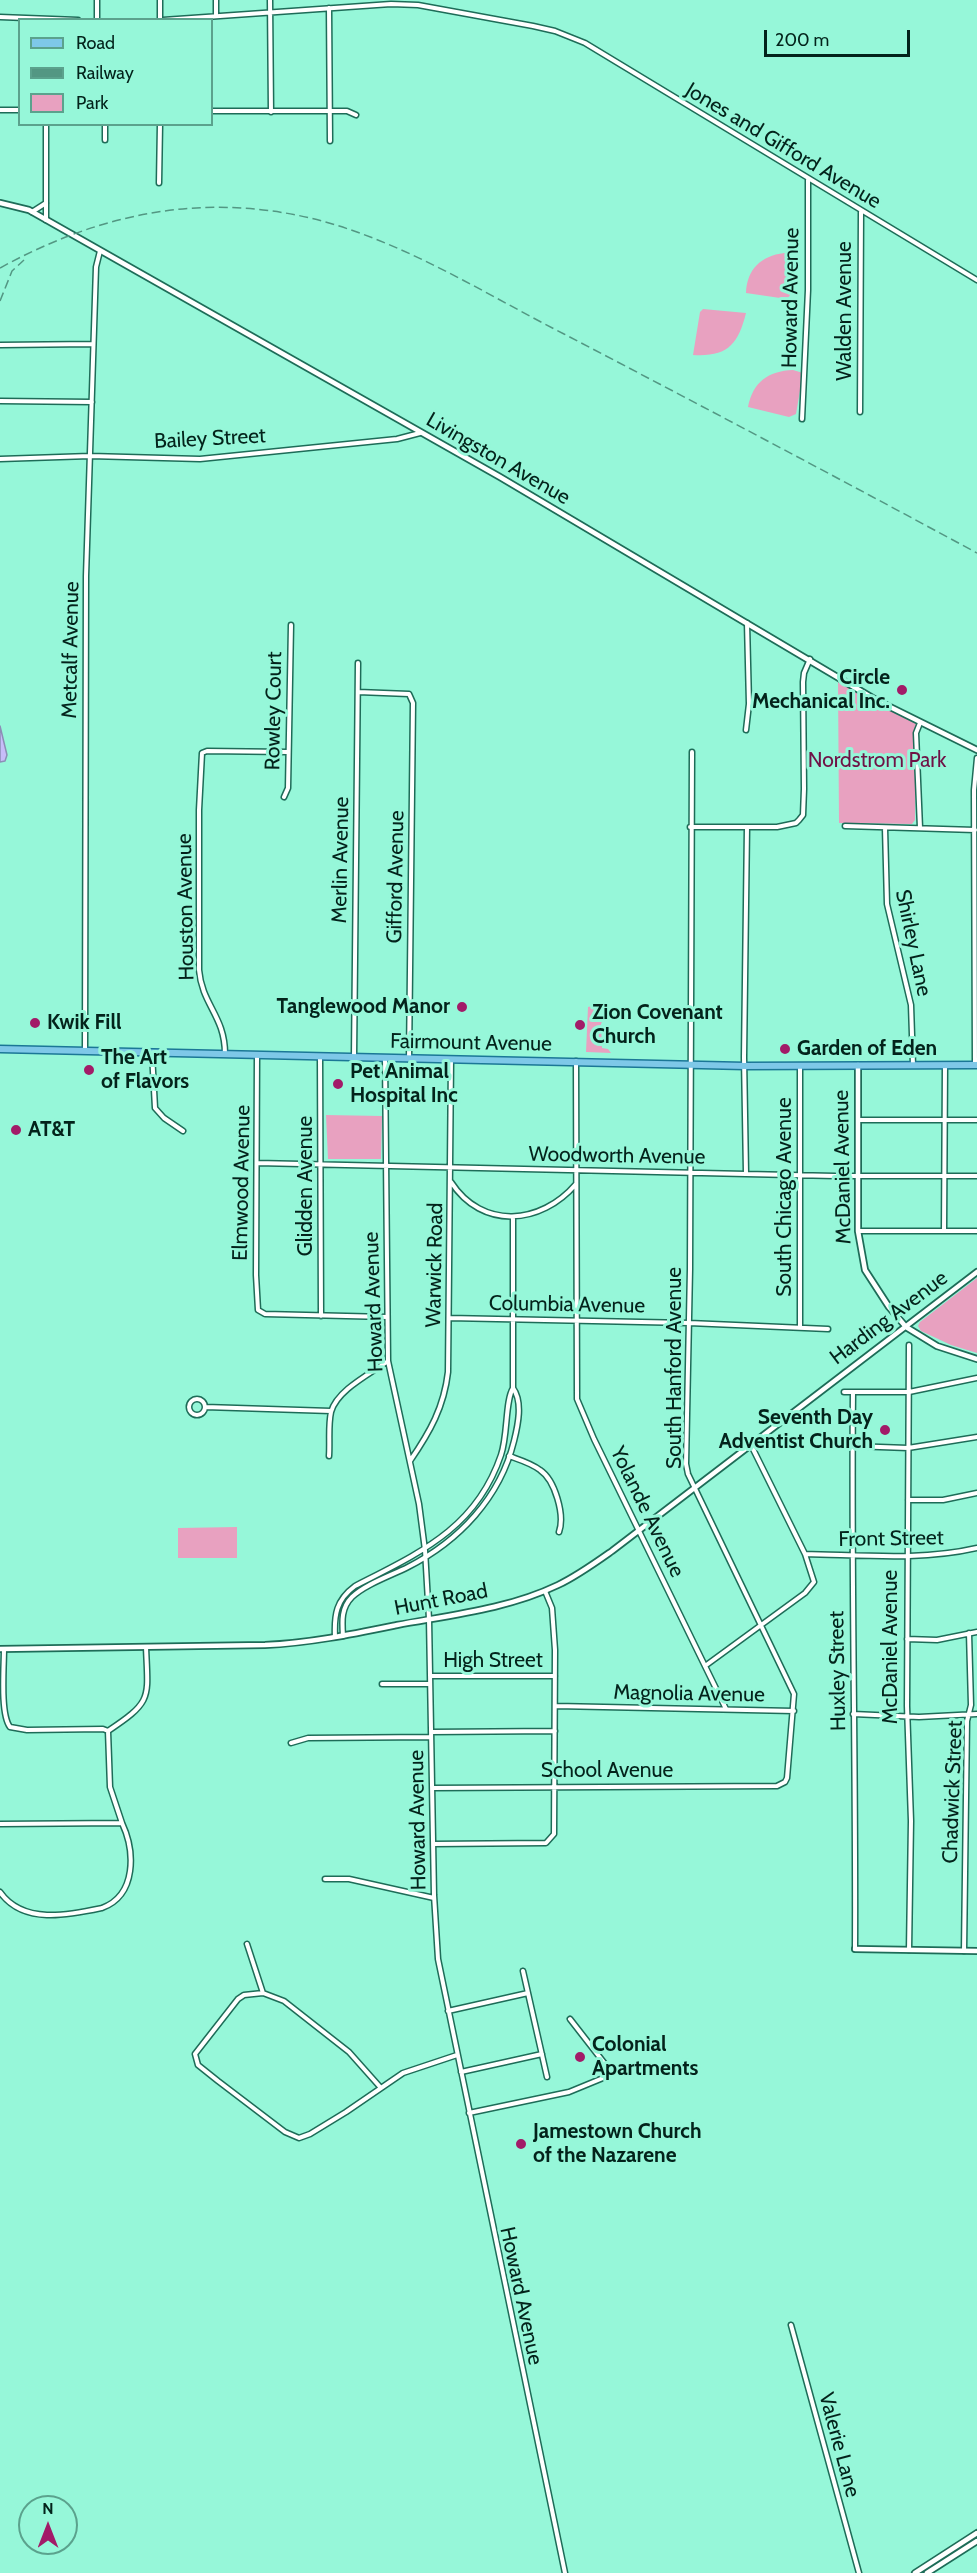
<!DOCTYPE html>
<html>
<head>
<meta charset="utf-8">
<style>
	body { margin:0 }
	#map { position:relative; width:977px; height:2573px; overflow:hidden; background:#96f7d9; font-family:Cabin,sans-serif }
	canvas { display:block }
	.legend { position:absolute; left:18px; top:18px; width:195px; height:108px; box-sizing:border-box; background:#96f7d9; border:2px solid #5ba28d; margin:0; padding:8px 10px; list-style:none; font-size:18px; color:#03231b }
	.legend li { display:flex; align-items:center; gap:12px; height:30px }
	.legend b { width:30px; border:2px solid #5ba28d }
	.north { position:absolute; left:18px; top:2495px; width:60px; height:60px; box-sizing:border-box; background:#96f7d9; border:2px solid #5ba28d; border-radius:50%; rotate:0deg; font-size:16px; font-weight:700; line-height:24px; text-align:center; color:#03231b }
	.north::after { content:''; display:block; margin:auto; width:21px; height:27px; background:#a21b68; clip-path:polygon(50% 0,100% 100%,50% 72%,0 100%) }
	.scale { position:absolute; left:764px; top:30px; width:146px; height:27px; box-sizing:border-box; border:3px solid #03231b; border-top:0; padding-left:8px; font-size:18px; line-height:21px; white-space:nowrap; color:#03231b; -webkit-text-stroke:4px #96f7d9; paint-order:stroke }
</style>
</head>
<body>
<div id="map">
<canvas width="977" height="2573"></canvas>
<ul class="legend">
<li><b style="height:8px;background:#7ec8e8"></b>Road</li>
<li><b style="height:8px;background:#539783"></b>Railway</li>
<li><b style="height:16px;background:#e8a1c0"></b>Park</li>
</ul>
<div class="north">N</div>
<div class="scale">200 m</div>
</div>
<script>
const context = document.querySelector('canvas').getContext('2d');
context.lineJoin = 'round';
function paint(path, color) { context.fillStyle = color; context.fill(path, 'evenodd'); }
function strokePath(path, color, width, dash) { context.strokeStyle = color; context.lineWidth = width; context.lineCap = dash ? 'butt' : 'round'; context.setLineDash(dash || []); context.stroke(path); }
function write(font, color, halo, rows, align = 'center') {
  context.font = font + ' Cabin,sans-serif'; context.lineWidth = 6; context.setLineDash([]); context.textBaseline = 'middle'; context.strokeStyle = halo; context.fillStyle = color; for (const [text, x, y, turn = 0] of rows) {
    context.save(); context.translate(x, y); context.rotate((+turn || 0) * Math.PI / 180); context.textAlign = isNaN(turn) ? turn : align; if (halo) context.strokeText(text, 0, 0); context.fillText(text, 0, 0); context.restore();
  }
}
paint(new Path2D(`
	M784 253H798L791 294 787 299 746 293C747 269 761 256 784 253Z
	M703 309 746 313C738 345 727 357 693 355L700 312Z
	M793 370 803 373 796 414 789 417 748 407C753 382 768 371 793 370Z
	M838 680 916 724 915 820 912 824 839 823Z
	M597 1005 609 1007 601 1024 602 1048 608 1049 611 1053 586 1052 588 1007Z
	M326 1115 382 1116 381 1159H328Z
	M977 1278V1353L951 1345 921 1331 918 1326 920 1322Z
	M237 1527V1558H178V1528Z`), '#e8a1c0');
const water = new Path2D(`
	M0 726 7 755 5 761 0 762Z`);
paint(water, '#c7bdf9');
strokePath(water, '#8c8fb6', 1.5);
const minor = new Path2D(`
	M97 0V20
	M160 0V20
	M216 0V16
	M270 0 271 112
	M329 8 330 141
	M0 17 78 20
	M163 20 391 4 418 5 533 26 555 31 585 43 977 280
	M0 110H20
	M212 111H347L356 115
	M46 124V220
	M105 124V140
	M159 183 160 124
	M32 212 46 203
	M0 345 93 344
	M0 401 92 402
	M860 412 861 212
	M802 419 808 290V180
	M0 459 90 456 200 459 397 439 420 433
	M358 692 409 694 413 703 409 1059
	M920 723 916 733 920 828
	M746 730 749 704 747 623
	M284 797 288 788 291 625
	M845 826 975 830
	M690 827H777L796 823 799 820 803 815 804 789 803 682 804 673 810 659
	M885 828 887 904 911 1005 913 1065
	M85 1050 86 576 96 267 100 251
	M152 1053 155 1108 164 1118 183 1131
	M225 1054C225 1016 202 1005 199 970V810L202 753 207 751 288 752
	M257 1055 256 1275 258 1310 265 1314 387 1317
	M320 1056 321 1316
	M354 1057 358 663
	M385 1058 388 1361 419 1504 425 1550 429 1619 434 1895 438 1959 565 2573
	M576 1061 577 1399 594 1439 726 1709
	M975 1065 974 790 977 758
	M859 1120H977
	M257 1163 835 1176H977
	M746 1173 744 1057 747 827
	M451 1182C482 1230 541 1225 576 1184
	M858 1231H977
	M944 1231 945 1065
	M449 1318 689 1323 828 1329
	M800 1327V1066
	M909 1345 907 1706 911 1821 909 1950
	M844 1392H909L977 1378
	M853 1392C851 1578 856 1763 855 1949
	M189 1407a8 8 0 1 1 16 0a8 8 0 1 1-16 0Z
	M205 1407 331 1411
	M852 1446 908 1448 977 1437
	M329 1456C330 1442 328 1426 331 1412 337 1390 370 1374 388 1361
	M509 1456C520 1460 531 1463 540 1470 555 1480 565 1515 559 1532
	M410 1461C430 1432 444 1407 448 1372L451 1060
	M908 1500H943L977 1493
	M805 1554C862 1555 921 1561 977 1548
	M343 1636C342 1621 341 1608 352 1597 366 1584 390 1576 408 1567 459 1541 500 1498 514 1441 518 1425 523 1402 513 1388V1217
	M335 1637C334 1615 336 1600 355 1586 419 1553 476 1529 501 1455 508 1435 505 1401 513 1388
	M907 1639 937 1640 977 1632
	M4 1649C4 1667 0 1714 10 1727L27 1730 103 1729 108 1731C153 1701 148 1699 146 1647
	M705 1666 805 1593 814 1582 805 1554 751 1445
	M430 1676H555
	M382 1684H430
	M556 1706 794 1711
	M853 1714 919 1717 977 1714
	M108 1731 110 1787 122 1823
	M431 1732 555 1731
	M291 1743 308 1738 431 1737
	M432 1788 777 1786 785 1782 787 1778 794 1694 688 1474 686 1464 690 1269 692 752
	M0 1824 122 1823C135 1851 137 1895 102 1908 69 1915 23 1925 0 1892
	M433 1844 546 1843 554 1834 555 1650 552 1608 545 1591
	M325 1879H349L434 1898
	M247 1944 263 1993
	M964 1951 967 1721 971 1705 969 1633
	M523 1971 547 2077
	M448 2011 528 1993
	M461 2072 542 2054
	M381 2088 349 2052 284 2001 263 1993 244 1995 238 1999 195 2054 198 2065 218 2081 285 2132 299 2138 310 2134 346 2112 403 2073 457 2055
	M469 2113 569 2092 603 2078 606 2071 605 2064 570 2019
	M791 2325 859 2573`);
const tertiary = new Path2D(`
	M0 203 29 210 500 477 876 700 977 750
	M858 1065V1231L865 1270 889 1307 906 1327 937 1346 977 1359
	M0 1649 265 1645C310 1643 353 1634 397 1625 451 1615 508 1609 558 1585 577 1576 595 1563 612 1551L977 1272
	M855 1949 977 1951
	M915 2573 977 2533
	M927 2573 977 2541`);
const primary = new Path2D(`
	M0 1049 745 1066 977 1065`);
strokePath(minor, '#1e6c58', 7);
strokePath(tertiary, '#1e6c58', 8);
strokePath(primary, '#1b7796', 9);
strokePath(minor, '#fff', 4);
strokePath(tertiary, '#fff', 4.5);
strokePath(primary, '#7ec8e8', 6);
strokePath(new Path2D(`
	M0 268C82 223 169 199 263 210 372 221 468 285 564 334 702 406 840 479 977 553
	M0 301 12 271 24 260`), '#539783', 1.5, [9, 4.5]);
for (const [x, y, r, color] of [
	[902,690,6,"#a21b68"],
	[462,1007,6,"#a21b68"],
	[35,1023,6,"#a21b68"],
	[580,1025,6,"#a21b68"],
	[785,1049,6,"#a21b68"],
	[89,1070,6,"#a21b68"],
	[338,1084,6,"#a21b68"],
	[16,1130,6,"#a21b68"],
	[885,1430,6,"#a21b68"],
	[580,2057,6,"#a21b68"],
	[521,2144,6,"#a21b68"]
]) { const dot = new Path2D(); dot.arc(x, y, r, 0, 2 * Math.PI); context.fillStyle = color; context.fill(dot); strokePath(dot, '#96f7d9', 2); }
write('21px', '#03231b', '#96f7d9', [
	["Jones and Gifford Avenue",783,146,31],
	["Howard Avenue",791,298,-89],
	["Walden Avenue",845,311,-90],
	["Bailey Street",210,439,-3],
	["Livingston Avenue",498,459,30],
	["Metcalf Avenue",71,650,-89],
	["Rowley Court",274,711,-89],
	["Merlin Avenue",341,860,-89],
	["Gifford Avenue",396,877,-89],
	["Houston Avenue",186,907,-91],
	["Shirley Lane",913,943,78],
	["Fairmount Avenue",471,1043,1],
	["Woodworth Avenue",617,1156,1],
	["McDaniel Avenue",843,1167,-91],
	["Elmwood Avenue",242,1183,-89],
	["Glidden Avenue",306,1186,-90],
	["South Chicago Avenue",785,1197,-90],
	["Warwick Road",435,1265,-89],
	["Howard Avenue",374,1302,-92],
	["Columbia Avenue",567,1305,1],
	["Harding Avenue",889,1318,-37],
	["South Hanford Avenue",675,1368,-90],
	["Yolande Avenue",647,1512,64],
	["Front Street",891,1539,-1],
	["Hunt Road",441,1600,-11],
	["McDaniel Avenue",891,1647,-90],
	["High Street",493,1661],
	["Huxley Street",838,1671,-91],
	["Magnolia Avenue",689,1694,1],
	["School Avenue",607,1771],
	["Chadwick Street",953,1792,-88],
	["Howard Avenue",418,1820,-91],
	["Howard Avenue",521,2296,78],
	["Valerie Lane",839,2445,75]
]);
write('bold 21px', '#03231b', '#96f7d9', [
	["Circle",890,678,"right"],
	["Mechanical Inc.",890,702,"right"],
	["Tanglewood Manor",450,1007,"right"],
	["Zion Covenant",592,1013],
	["Church",592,1037],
	["Kwik Fill",47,1023],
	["Garden of Eden",797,1049],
	["The Art",101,1058],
	["of Flavors",101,1082],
	["Pet Animal",350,1072],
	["Hospital Inc",350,1096],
	["AT&T",28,1130],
	["Seventh Day",873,1418,"right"],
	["Adventist Church",873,1442,"right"],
	["Colonial",592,2045],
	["Apartments",592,2069],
	["Jamestown Church",533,2132],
	["of the Nazarene",533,2156]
], 'left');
write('21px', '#6f1246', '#96f7d9', [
	["Nordstrom Park",877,761]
]);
</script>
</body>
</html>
